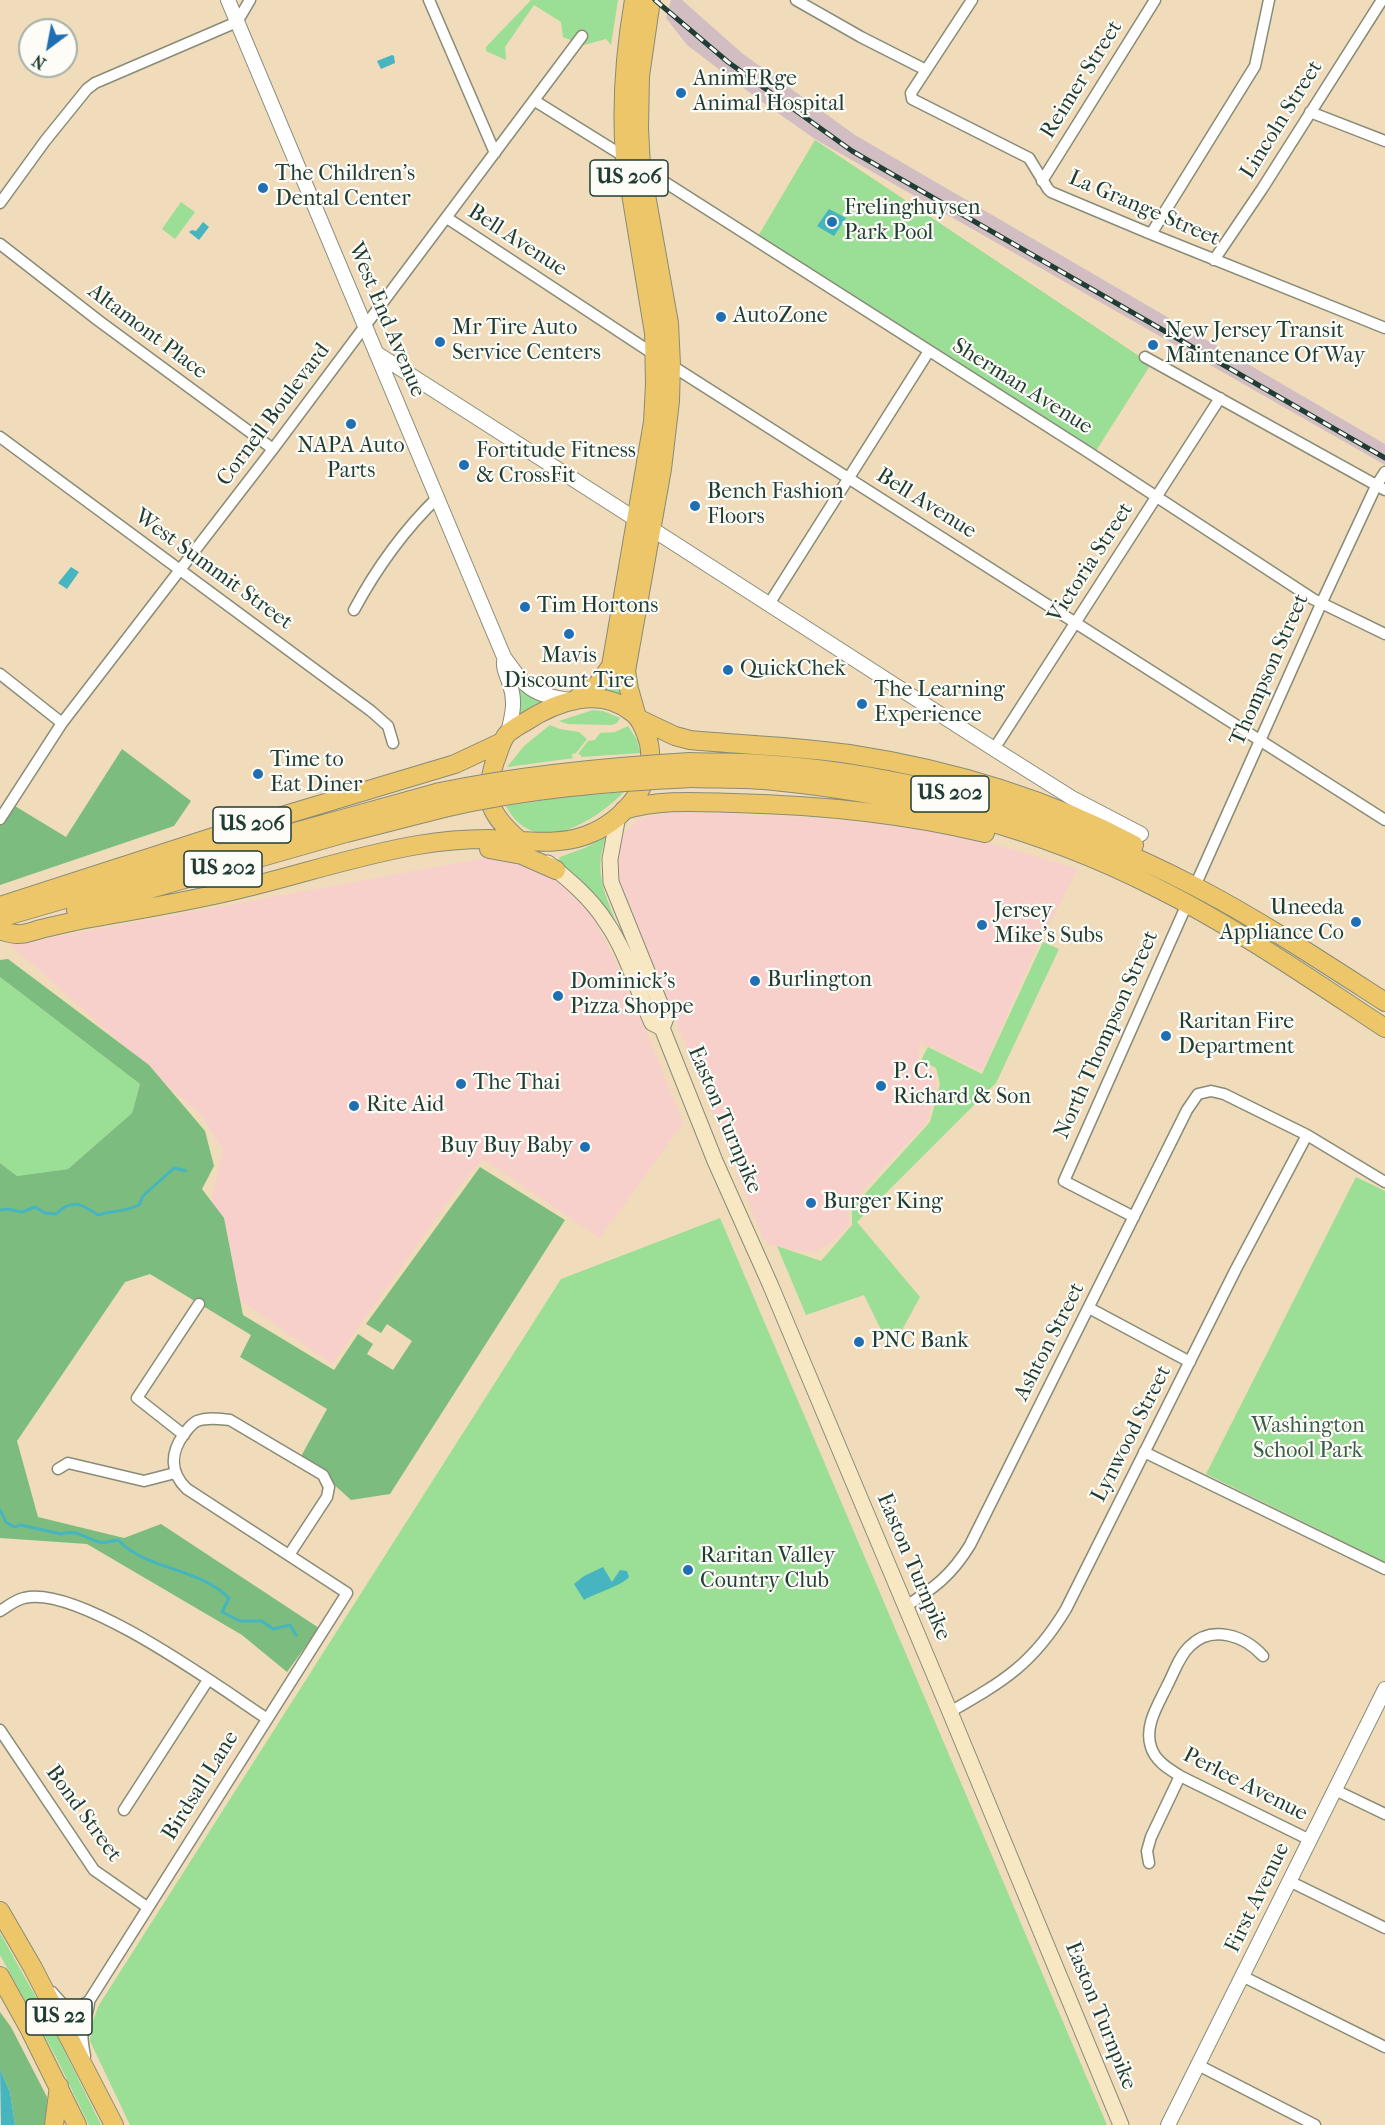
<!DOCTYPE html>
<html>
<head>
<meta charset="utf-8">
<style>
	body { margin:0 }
	#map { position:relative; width:1385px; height:2125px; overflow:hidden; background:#f0dbba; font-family:"IM FELL French Canon",serif }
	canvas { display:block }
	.north { position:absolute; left:18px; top:18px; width:60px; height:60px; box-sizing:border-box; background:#fdfcf7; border:2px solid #a4b0a9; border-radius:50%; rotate:212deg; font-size:16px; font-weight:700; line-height:24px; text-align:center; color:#1f3d34 }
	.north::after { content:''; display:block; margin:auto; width:21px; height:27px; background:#1f6fb2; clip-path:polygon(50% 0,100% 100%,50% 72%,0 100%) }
</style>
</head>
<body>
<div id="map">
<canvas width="1385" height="2125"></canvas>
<div class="north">N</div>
</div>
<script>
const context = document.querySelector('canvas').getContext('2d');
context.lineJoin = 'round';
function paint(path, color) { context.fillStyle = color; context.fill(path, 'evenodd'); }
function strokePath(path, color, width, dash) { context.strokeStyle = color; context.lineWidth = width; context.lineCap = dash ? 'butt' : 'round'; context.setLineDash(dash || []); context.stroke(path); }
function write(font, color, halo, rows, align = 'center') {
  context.font = font + ' "IM FELL French Canon",serif'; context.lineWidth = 4.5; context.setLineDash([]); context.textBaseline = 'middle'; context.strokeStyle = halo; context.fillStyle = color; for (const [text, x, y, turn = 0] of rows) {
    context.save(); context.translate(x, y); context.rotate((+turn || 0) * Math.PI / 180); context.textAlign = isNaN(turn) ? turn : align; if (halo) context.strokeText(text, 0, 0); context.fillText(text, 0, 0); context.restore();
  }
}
paint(new Path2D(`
	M673 811 816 818 945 830 1078 869 1037 947 982 1071 920 1042 918 1062 935 1073 936 1089 927 1122 852 1202 847 1211 850 1225 832 1242 816 1251 802 1252 768 1244 763 1238 624 891 618 874 619 840 638 819Z
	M496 856 552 876 589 910 631 993 683 1123 600 1238 483 1159 457 1189 332 1364 195 1269 223 1150 202 1116 11 945Z`), '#f7d0cb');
paint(new Path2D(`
	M671 0H682L743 54 855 135 1385 444V465L815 139 758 99 687 45 666 18Z`), '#d2bec2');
paint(new Path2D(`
	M531 0H618L611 45 606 39 584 45 563 37 561 22 534 5 505 47 506 60 486 51V47Z
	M815 140 1151 364 1094 454 757 238Z
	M181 202 195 212 175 239 162 229Z
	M618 670 622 695 620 697 609 695 603 690Z
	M519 686 540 702V704L518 718 521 706Z
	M593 710 603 711 620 718 617 723 611 725 568 724 559 721Z
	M550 725 560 729 579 732 587 739 576 753 572 754V757L574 758 507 767 524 746Z
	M628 726 637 740 640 753 581 757V755L578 754 588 741 595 740 600 733 615 732Z
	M624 792C594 822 534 860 506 806L565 797Z
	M605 837 606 838C592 871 607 899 619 929L589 893 558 861 560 857 587 847Z
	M1043 942 1059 949 996 1083 857 1222 920 1297 891 1350 864 1295 806 1315 777 1246 821 1261 852 1225V1208L930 1122 940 1084 936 1068 921 1060 928 1047 982 1074Z
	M0 977 140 1084 132 1113 68 1169 17 1176 0 1163Z
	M1356 1177 1385 1191V1562L1206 1474Z
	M720 1218 1107 2125H130L90 2041 93 2020 99 2005 561 1279Z
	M0 1933 51 2024 101 2125H89L56 2057 0 1955Z`), '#9bde96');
paint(new Path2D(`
	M122 749 191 801 174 826 0 885V817L10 803 66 837Z
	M8 959 149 1065 205 1131 214 1166 202 1189 224 1218 243 1315 334 1370 358 1334 373 1344 367 1354 393 1370 412 1341 387 1324 381 1333 366 1324 480 1167 565 1220 390 1494 351 1500 330 1481 299 1460 327 1409 240 1357 251 1335 150 1274 125 1282 17 1441 38 1517 124 1538 161 1524 319 1628 287 1672 242 1635 87 1544 0 1538V1163L17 1176 68 1169 132 1113 140 1084 0 977V960Z
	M0 2012 11 2027 47 2097 46 2125H15L10 2092 0 2069Z`), '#7cbd7f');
paint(new Path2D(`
	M392 55 394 56 395 63 381 69 377 61Z
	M829 209 846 218 834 236 817 226Z
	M203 222 209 227 199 240 189 232 192 230 196 231Z
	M71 567 79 572 67 589 58 583Z
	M603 1567 612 1582 620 1570 627 1571 629 1577C623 1585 594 1594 584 1600L574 1584 584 1576Z
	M0 2069 10 2092 15 2125H1Z`), '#46b5bf');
strokePath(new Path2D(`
	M0 1210 8 1209 22 1212 35 1207 45 1213 56 1214C72 1198 82 1204 98 1215 114 1210 122 1213 139 1205L143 1196 174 1168 186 1171
	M0 1510 6 1522 14 1527 21 1525 61 1534C76 1529 85 1538 99 1542 104 1544 112 1541 118 1540 148 1571 198 1567 229 1598L222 1612 240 1621H262L273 1629 290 1625 296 1635`), '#46b5bf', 3);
const minor = new Path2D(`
	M429 0 495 153
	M796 0 861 37 926 70
	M972 0 911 93 912 99 1029 158 1048 189 1051 192 1151 234 1385 328
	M535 101 625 157
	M1310 112 1385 141
	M641 167 1088 452 1313 599 1385 634
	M1042 181 1155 0
	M0 203 45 141 87 89 95 83 237 22 250 0
	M447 218 655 355 1385 820
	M1151 234 1255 66 1269 0
	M0 244 99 321 273 449
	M1214 260 1262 189 1382 0
	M1145 357 1385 490
	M0 437 371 711 388 726 393 743
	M769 604 929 351
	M354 610C376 569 405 529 438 497
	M0 674 62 723
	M994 749 1220 398
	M0 819 62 723 273 449 582 36
	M1195 886 1321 604 1376 486 1385 472
	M1134 1217 1064 1181 1187 904
	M1089 1308 1190 1362
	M184 1435 137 1398 199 1304
	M1144 1452 1385 1569
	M58 1469 68 1463 144 1481 175 1473
	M905 1607C935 1587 951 1576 970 1545L1187 1110 1198 1094 1211 1091 1224 1094 1307 1135 1385 1182
	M0 1611C8 1606 15 1600 24 1598 78 1584 219 1687 266 1718
	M1263 1656C1245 1636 1212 1624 1190 1646 1179 1656 1174 1673 1167 1686 1158 1705 1144 1726 1151 1747 1155 1761 1169 1769 1180 1776L1310 1840
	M950 1712C1004 1681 1033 1664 1066 1609L1236 1269 1307 1135
	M0 1730 94 1870 147 1907
	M1335 1790 1385 1814
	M124 1810 208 1680
	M1149 1863 1147 1851 1151 1837 1180 1776
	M1289 1881 1385 1928
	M1242 1976 1385 2047
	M52 1992C65 2008 70 2013 89 2001L347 1593 187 1489C170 1473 170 1453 184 1434 188 1429 191 1424 197 1421 208 1417 219 1419 230 1420L323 1475 329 1487 327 1497 289 1555
	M85 2056C83 2046 81 2036 83 2026 85 2017 89 2011 89 2001
	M1198 2065 1315 2125`);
const tertiary = new Path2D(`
	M228 0 504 657C527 689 530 694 570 700
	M376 353 637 520
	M652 529 994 749 1072 798 1141 834
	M504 662C503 670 508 677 510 685 516 702 512 716 508 733
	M1168 2125 1385 1689`);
const secondary = new Path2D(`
	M618 816 610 859 611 882 666 1018 662 1028
	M548 863C569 880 591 898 606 922 627 952 637 990 652 1023L662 1028 715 1161 770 1284 950 1712 1121 2125`);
const trunk = new Path2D(`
	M577 698 597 685 611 666 653 422 655 384 654 333 625 157C621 104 625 52 634 0
	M637 717 629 689 626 671 662 469 670 401 671 365 669 323 641 167 639 128 640 76 651 0
	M639 719 675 736 690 740C743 745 796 746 849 754 947 769 1046 798 1134 845
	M690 762C714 763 738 762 762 764 909 773 1066 819 1196 887 1261 921 1323 962 1385 1002
	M692 778C719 779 747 778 774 781 905 794 1035 826 1153 886 1234 926 1309 978 1385 1028
	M624 810C660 799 697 802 734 803 819 805 902 813 985 833
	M489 849 522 855 556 870
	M0 906 235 830 455 764 502 742
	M76 910 346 833 444 808
	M3 917 299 831 440 792
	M2 931C6 932 12 934 17 934 24 935 33 931 41 929 58 925 74 921 91 918 141 909 191 901 240 889 299 875 358 855 418 845 441 841 465 839 489 839 524 840 561 848 594 832 629 816 662 773 646 734 643 726 640 718 633 713 600 685 556 702 525 722 519 725 513 729 508 733 501 740 499 752 495 761 483 799 489 814 519 840
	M0 1911 33 1968 114 2125
	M0 1976 30 2030 77 2125
	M54 2125 59 2086`);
strokePath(minor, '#888c77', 13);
strokePath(tertiary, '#888c77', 16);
strokePath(secondary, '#888c77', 17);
strokePath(trunk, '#888c77', 20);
strokePath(minor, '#fff', 10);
strokePath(tertiary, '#fff', 14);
strokePath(secondary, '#f7e8c3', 15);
strokePath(trunk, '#ecc669', 18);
const rail = new Path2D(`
	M655 0 728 62 852 151 1385 458`);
strokePath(rail, '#1f3d34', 5);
strokePath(rail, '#fdfcf7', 3, [9]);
const trunkBridge = new Path2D(`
	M440 792C523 775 605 767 690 762
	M444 808C526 789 608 782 692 778`);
strokePath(trunkBridge, '#888c77', 20, []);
strokePath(trunkBridge, '#ecc669', 18);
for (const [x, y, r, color] of [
	[681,93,6,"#1f6fb2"],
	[263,188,6,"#1f6fb2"],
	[832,222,6,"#1f6fb2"],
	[721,317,6,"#1f6fb2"],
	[440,342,6,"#1f6fb2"],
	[1153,345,6,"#1f6fb2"],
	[351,424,6,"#1f6fb2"],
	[464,465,6,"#1f6fb2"],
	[695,506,6,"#1f6fb2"],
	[525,607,6,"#1f6fb2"],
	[569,634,6,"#1f6fb2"],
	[728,670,6,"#1f6fb2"],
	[862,704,6,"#1f6fb2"],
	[258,774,6,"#1f6fb2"],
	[1356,922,6,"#1f6fb2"],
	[982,925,6,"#1f6fb2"],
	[755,981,6,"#1f6fb2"],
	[558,996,6,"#1f6fb2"],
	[1166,1036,6,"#1f6fb2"],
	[461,1084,6,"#1f6fb2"],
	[881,1086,6,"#1f6fb2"],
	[354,1106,6,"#1f6fb2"],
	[585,1147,6,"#1f6fb2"],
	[811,1203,6,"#1f6fb2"],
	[859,1342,6,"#1f6fb2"],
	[688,1570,6,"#1f6fb2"]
]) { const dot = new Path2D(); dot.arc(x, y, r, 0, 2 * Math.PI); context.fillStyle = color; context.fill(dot); strokePath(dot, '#fdfcf7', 2); }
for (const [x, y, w] of [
	[629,178,78],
	[950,794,78],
	[252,825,78],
	[223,869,78],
	[59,2017,66]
]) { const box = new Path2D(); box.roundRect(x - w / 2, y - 18, w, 36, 4.5); context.fillStyle = '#fdfcf7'; context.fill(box); strokePath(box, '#1f3d34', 1.5); }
write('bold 21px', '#1f3d34', null, [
	["US 206",629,178],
	["US 202",950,794],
	["US 206",252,825],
	["US 202",223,869],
	["US 22",59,2017]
]);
write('22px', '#1f3d34', '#fdfcf7', [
	["AnimERge",693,80],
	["Animal Hospital",693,105],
	["The Children's",275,175],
	["Dental Center",275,200],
	["Frelinghuysen",844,209],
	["Park Pool",844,234],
	["AutoZone",733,317],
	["Mr Tire Auto",452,329],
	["Service Centers",452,354],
	["New Jersey Transit",1165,332],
	["Maintenance Of Way",1165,357],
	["NAPA Auto",351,447,"center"],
	["Parts",351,472,"center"],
	["Fortitude Fitness",476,452],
	["& CrossFit",476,477],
	["Bench Fashion",707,493],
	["Floors",707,518],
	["Tim Hortons",537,607],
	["Mavis",569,657,"center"],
	["Discount Tire",569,682,"center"],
	["QuickChek",740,670],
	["The Learning",874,691],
	["Experience",874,716],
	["Time to",270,761],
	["Eat Diner",270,786],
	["Uneeda",1344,909,"right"],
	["Appliance Co",1344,934,"right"],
	["Jersey",994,912],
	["Mike's Subs",994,937],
	["Burlington",767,981],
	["Dominick's",570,983],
	["Pizza Shoppe",570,1008],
	["Raritan Fire",1178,1023],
	["Department",1178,1048],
	["P. C.",893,1073],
	["Richard & Son",893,1098],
	["The Thai",473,1084],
	["Rite Aid",366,1106],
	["Buy Buy Baby",573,1147,"right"],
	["Burger King",823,1203],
	["PNC Bank",871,1342],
	["Raritan Valley",700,1557],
	["Country Club",700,1582]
], 'left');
write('22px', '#1f3d34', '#fdfcf7', [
	["Reimer Street",1082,80,-58],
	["Lincoln Street",1282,120,-58],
	["La Grange Street",1144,209,23],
	["Bell Avenue",517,241,33],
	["West End Avenue",386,320,67],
	["Altamont Place",147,332,37],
	["Sherman Avenue",1022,387,32],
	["Cornell Boulevard",274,415,-53],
	["Bell Avenue",926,504,32],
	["Victoria Street",1091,563,-57],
	["West Summit Street",213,570,36],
	["Thompson Street",1270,670,-66],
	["North Thompson Street",1107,1035,-66],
	["Easton Turnpike",724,1120,67],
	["Ashton Street",1050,1342,-63],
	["Lynwood Street",1132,1434,-63],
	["Easton Turnpike",913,1567,67],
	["Perlee Avenue",1245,1785,27],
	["Birdsall Lane",201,1786,-58],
	["Bond Street",83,1814,54],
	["First Avenue",1258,1898,-64],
	["Easton Turnpike",1100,2016,68]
]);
write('22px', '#385d48', '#fdfcf7', [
	["Washington",1308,1427],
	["School Park",1308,1452]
]);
</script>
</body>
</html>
